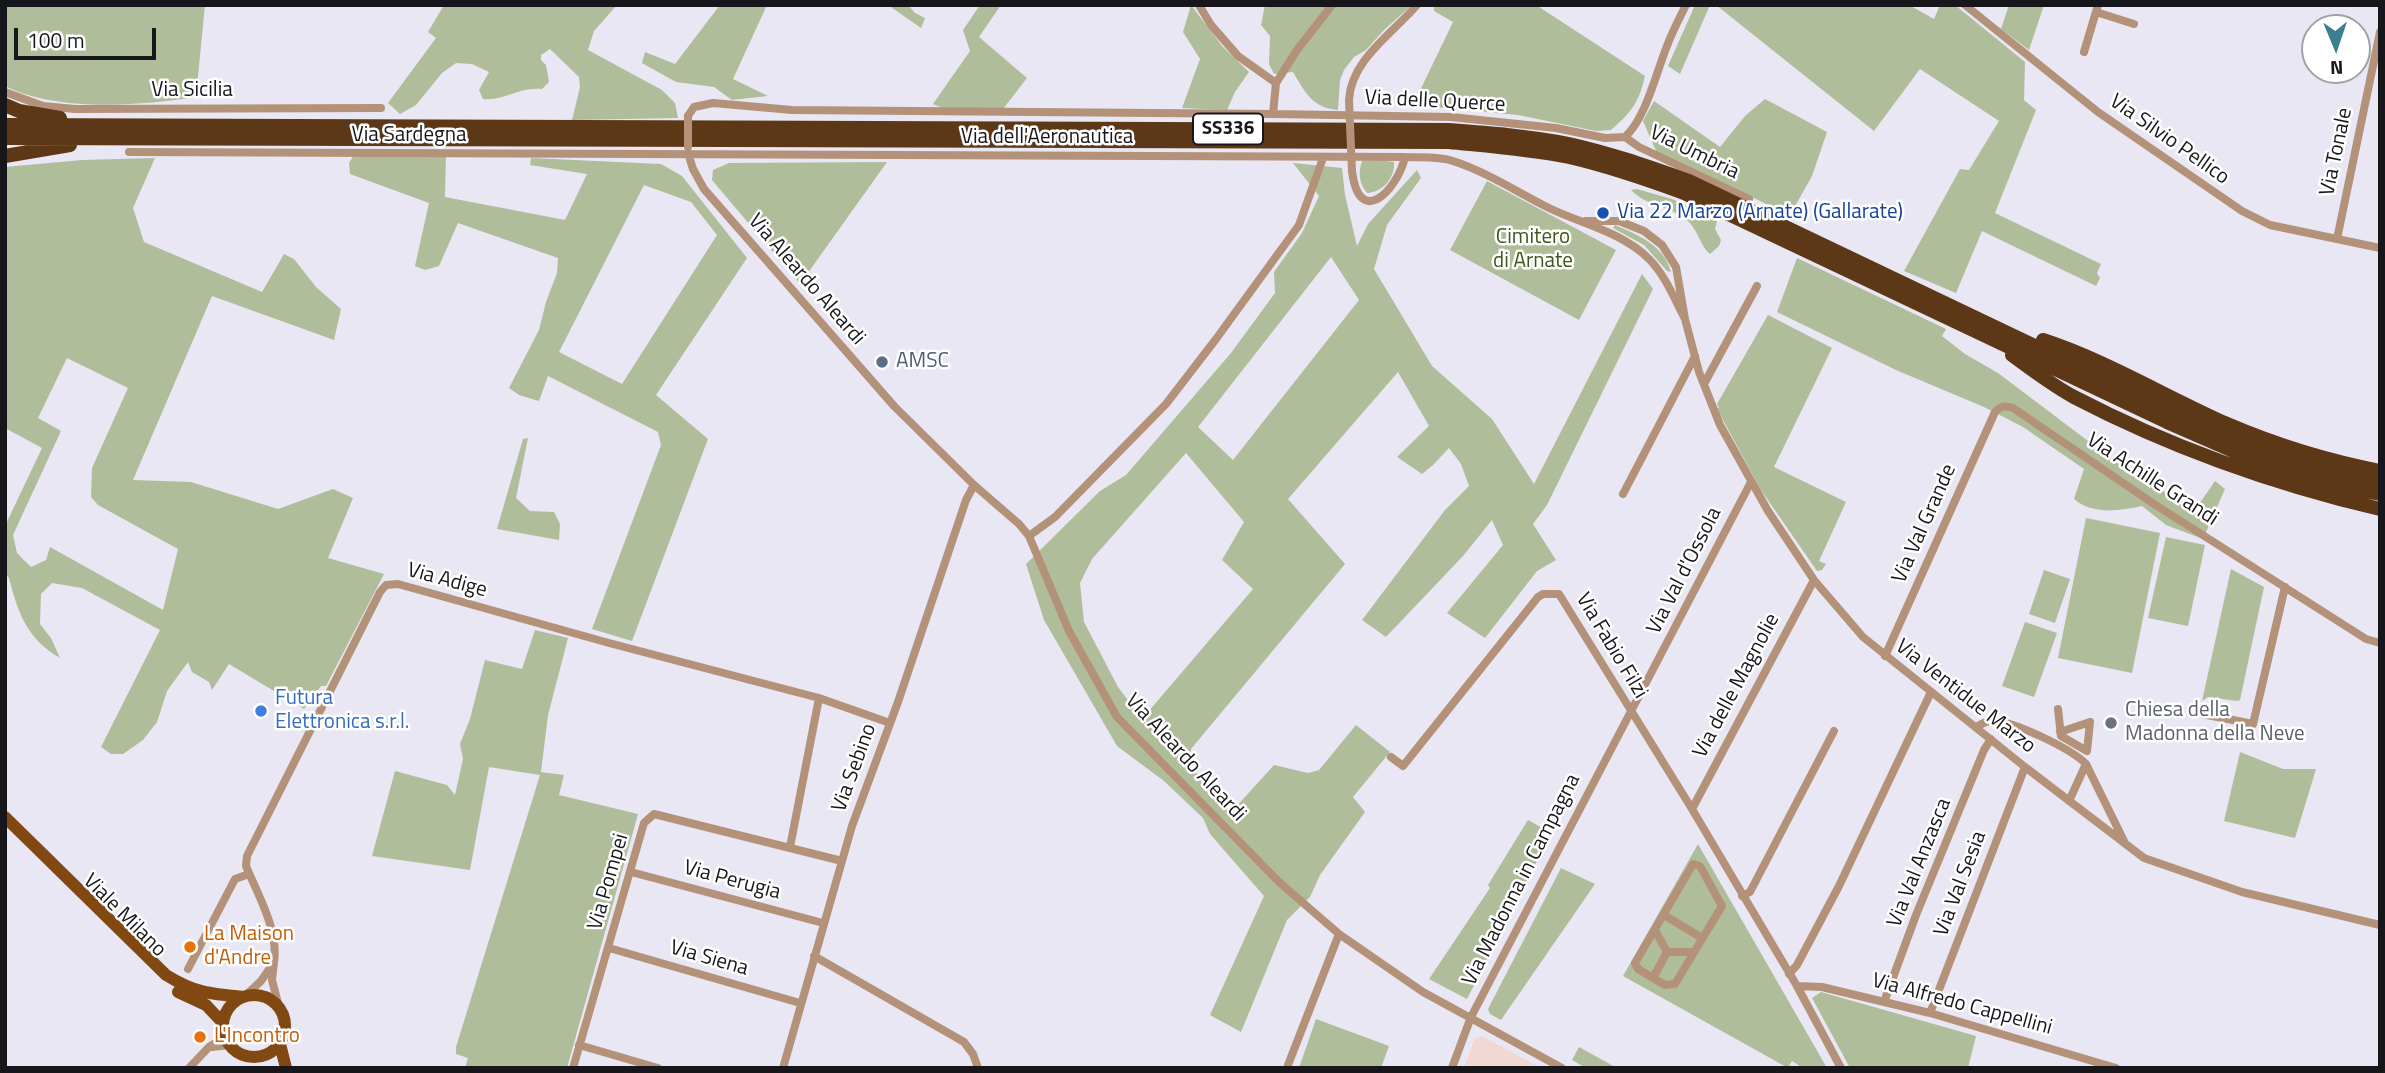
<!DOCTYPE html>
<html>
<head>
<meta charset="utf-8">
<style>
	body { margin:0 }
	#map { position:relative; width:2385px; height:1073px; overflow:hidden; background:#e8e7f3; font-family:"Titillium Web",sans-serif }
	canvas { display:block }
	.frame { position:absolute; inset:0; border:7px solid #17161a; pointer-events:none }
	.north { position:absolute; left:2301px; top:14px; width:70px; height:70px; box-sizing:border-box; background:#fff; border:2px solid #a2a2a3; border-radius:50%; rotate:178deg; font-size:19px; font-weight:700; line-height:28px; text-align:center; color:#17161a }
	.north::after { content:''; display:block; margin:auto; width:24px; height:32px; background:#3b808e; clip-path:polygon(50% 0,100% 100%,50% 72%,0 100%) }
	.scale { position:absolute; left:14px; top:28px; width:142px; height:32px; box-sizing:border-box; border:4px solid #17161a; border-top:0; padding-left:9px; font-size:21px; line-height:24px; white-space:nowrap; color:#17161a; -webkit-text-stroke:5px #fff; paint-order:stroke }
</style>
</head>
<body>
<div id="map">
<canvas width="2385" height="1073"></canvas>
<div class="frame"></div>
<div class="north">N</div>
<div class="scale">100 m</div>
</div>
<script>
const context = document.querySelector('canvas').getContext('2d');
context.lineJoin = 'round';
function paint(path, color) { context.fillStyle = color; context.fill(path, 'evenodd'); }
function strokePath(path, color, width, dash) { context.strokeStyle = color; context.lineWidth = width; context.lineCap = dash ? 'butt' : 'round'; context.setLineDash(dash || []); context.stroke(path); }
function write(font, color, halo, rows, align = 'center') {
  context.font = font + ' "Titillium Web",sans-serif'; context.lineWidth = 5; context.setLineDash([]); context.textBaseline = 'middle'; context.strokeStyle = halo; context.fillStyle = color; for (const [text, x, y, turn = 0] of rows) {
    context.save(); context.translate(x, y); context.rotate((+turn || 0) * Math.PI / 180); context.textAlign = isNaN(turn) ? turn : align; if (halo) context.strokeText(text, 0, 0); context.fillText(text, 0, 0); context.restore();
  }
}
paint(new Path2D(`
	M1482 1036 1541 1068H1464L1475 1038Z`), '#f2d8d3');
paint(new Path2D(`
	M5 5H205L196 97C139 106 57 112 5 86Z
	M444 5H617L594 31 588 50 662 90 675 103 678 118 572 120 580 87 579 77 550 49 541 55V60L546 65 549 82 542 89C517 87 506 101 483 99L479 90 489 72 472 64 456 63 442 73 416 105 400 114 388 103 436 38 428 32Z
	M720 5H767L733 79 768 96 732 100 714 87 676 82 642 63 645 52 675 64Z
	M888 5H908L915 13 925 18 921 28Z
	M980 5H1001L979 37 1027 78 1003 109H945L933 104 970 51 963 30Z
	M1191 5 1223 47 1249 72 1235 92 1227 110 1182 108 1200 59 1183 32Z
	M1265 5H1288L1290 7 1292 5H1412L1384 30 1366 50 1354 57 1344 70 1340 80 1338 110C1312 108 1305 92 1293 72L1274 74 1269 64 1270 36 1261 25Z
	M1434 5H1536L1645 76C1639 102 1632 112 1611 130L1596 131 1518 115 1413 105 1453 22 1434 11Z
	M1695 5H1710L1680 74 1668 66Z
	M1716 5H1909L1934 19 1940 5H1955L2025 62 2024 100 2036 110 1995 213 2101 264 2097 273 2100 278 2096 286 1982 231 1956 293 1904 271 1960 169 1969 170 1999 121 1920 69 1874 131Z
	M2009 5H2044L2029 50 2001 29Z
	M1765 99 1827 132 1812 176 1790 215 1657 153 1643 121 1654 101 1720 147 1745 116Z
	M355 153H446L445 197 565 220 587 174 530 165 531 158 661 164 682 176 747 258 656 395 708 439 632 641 592 629 661 445 658 432 548 376 539 401 519 395 509 388 539 330 546 302 557 273 558 258 458 223 439 266 425 270 415 266 429 203 350 174 349 163ZM644 185 691 202 717 235 622 384 559 352Z
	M155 158 133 208 144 242 262 292 284 254 294 259 316 287 341 309 334 340 212 296 133 480 191 482 278 509 333 489 353 498 328 558 384 574 326 686H321L304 709 229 664 212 690 209 682 192 672 188 662 167 691 157 722 143 740 123 754H111L101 747 160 630 82 588 52 583 41 594 40 624 51 638 60 658C27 639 18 613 9 578L5 573V526L42 448 5 428V167L82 160ZM67 358 128 388 92 468 91 497 98 505 178 549 163 610 50 547 46 560 31 567 17 553 13 535 61 431 38 418Z
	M1379 160 1394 162C1395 178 1383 192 1367 193 1359 183 1358 173 1362 161Z
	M887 162 800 284 712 180 713 170 729 163Z
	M1293 163 1342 168 1345 195 1357 246 1368 224 1417 170 1421 178 1387 225 1374 269 1432 366 1492 419 1534 484 1642 274 1653 289 1547 505 1533 524 1556 560 1537 571 1485 638 1447 613 1503 545 1492 520 1463 556 1386 637 1362 620 1445 510 1469 486 1461 464 1449 448 1433 465 1422 474 1397 457 1429 426 1398 372 1288 499 1345 564 1191 749 1189 764 1225 808H1235L1274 765 1308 773 1319 770 1356 725 1390 752 1353 797 1365 812 1320 875 1310 897 1287 920 1241 1032 1210 1015 1264 896 1210 834 1203 818 1164 781 1117 746 1044 620 1026 564 1100 491 1126 475 1231 353 1275 293 1274 272 1302 233 1319 196ZM1331 257 1359 300 1233 460 1198 427ZM1186 453 1244 522 1222 560 1253 589 1142 719 1118 687 1084 622 1080 583 1092 559Z
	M1487 181 1616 250 1579 320 1450 250Z
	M1637 189 1672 199 1717 221 1715 229 1721 240 1719 246 1710 254C1701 247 1698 231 1689 222 1673 206 1647 207 1631 190Z
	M1615 225C1638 235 1664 245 1671 272L1667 271 1644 245 1613 228Z
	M1797 258 1946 329 1942 336 1965 354 1998 373 2141 481 2197 507 2215 481 2225 489 2203 539 2166 525 2142 506C2119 511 2093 515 2074 499L2084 469 2023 427 1984 407 1896 370 1777 312Z
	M1768 315 1832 348 1774 467 1846 502 1819 561 1826 564 1822 570 1817 571 1761 490 1717 409 1719 408 1717 404Z
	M528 438 516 498 530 511 554 512 560 524 559 540 497 529 523 439Z
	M2086 518 2160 533 2132 673 2058 658Z
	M2166 537 2205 545 2188 626 2148 618Z
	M2231 569 2264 587 2240 700 2237 701 2208 697 2202 701Z
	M2044 570 2070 579 2055 623 2029 614Z
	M2025 622 2057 633 2034 697 2002 686Z
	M535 630 568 638 548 715 541 772 564 775 559 795 638 814 567 1068H465L468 1058 456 1054V1047L540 775 489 767 470 870 372 856 395 771 447 785 455 795 463 759 460 744 470 719 485 660 522 669Z
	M2240 752 2283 769H2316L2295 838 2224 821Z
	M1528 820 1551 833 1467 999 1429 979 1490 888 1488 885Z
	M1698 844 1827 1068H1803L1792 1061 1788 1068 1623 976Z
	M1561 868 1595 884 1501 1020 1490 1014 1488 1009Z
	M1821 992 1976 1036 1968 1068H1850L1812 998Z
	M1316 1019 1389 1046 1381 1068H1299Z
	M1579 1047 1617 1068H1586L1572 1060Z`), '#b0bd9b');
strokePath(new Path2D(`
	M1199 5 1211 25 1238 56 1276 83
	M1332 5 1297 50 1276 83 1273 114 1451 117 1556 128 1605 138 1625 137
	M1965 5 2098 112 2242 211 2270 225 2380 248
	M2096 12 2134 24
	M2084 52 2098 5
	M5 92 43 106 75 109 381 108
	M1349 100C1351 60 1392 34 1417 5
	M688 116 694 107 713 103 792 110 1273 114
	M1625 137C1646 118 1656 73 1667 46 1672 32 1679 19 1686 5
	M1625 137 1639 147 1749 199
	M129 152 1405 157C1420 158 1438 156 1453 161 1487 172 1517 192 1549 208 1582 224 1622 232 1649 259 1665 275 1674 298 1685 319
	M688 153 693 169 704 189 894 406 974 485 1019 524 1029 536 1069 631 1117 717 1279 882 1339 934 1423 992 1562 1068
	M1352 171C1359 229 1397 191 1405 157
	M1586 221H1619L1644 231 1662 245 1676 267 1685 319 1699 372 1720 425 1768 511 1814 580 1863 637 2025 767 2144 858 2242 892 2380 925
	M2337 239 2380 32
	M1704 384 1757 286
	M1623 494 1695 356
	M1029 536 1055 517 1166 404 1216 339 1299 225 1323 158
	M1885 656 1995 412C2001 406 2005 405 2013 408L2154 504 2366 639 2380 643
	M2058 709 2061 736 2087 751 2090 722 2060 732
	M2202 714 2253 724 2285 587
	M1976 727C1980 725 1986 721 1991 721 2011 719 2073 750 2086 764L2124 841
	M1391 757 1403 766 1538 597 1543 594H1559L1692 809 1797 986 1841 1068
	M2069 801 2086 764
	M1692 809 1814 580
	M790 847 819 698
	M1693 864 1700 866 1722 906 1675 984 1665 985 1638 969 1635 963Z
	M631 872 823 923
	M1742 896 1750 892 1834 731
	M1664 915 1702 938
	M1655 930 1667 952H1694
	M609 948 800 1003
	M814 956 964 1042 973 1054 978 1068
	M274 962C279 931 258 895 246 866L247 856 380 592 386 585 398 584 609 643 819 698 890 723
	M188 969 235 879 249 874
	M1789 974 1797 965 1839 886 1931 692
	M1653 978 1667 952
	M1797 986 1822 987 1930 1013 2116 1068
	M244 997 261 981 274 962 272 980 279 1007
	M1884 1002 1916 915 1984 750 1991 739
	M1930 1013 2025 767
	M579 1045 658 1068
	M212 1047 229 1045
	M1288 1065 1339 934
	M189 1068 209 1047 225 1037
	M573 1068 644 823 654 814 842 861
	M783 1068 852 826 898 702 966 500 974 485
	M1452 1068 1471 1017 1751 482`), '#b39279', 8);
strokePath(new Path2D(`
	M5 817 166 975C195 993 211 994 244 997
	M178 992 206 1005 222 1022
	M223 1026a31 31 0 1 1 62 0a31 31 0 1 1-62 0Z
	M280 1044 286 1068`), '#814811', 12);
strokePath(new Path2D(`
	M5 105 19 111 60 118
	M5 125 1449 130C1489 133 1529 136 1569 144 1610 153 1649 167 1689 181L2171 411C2239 440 2307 467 2380 482
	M5 138 1449 142C1489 146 1530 149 1569 157 1608 166 1646 179 1684 193L2167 422 2245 456 2334 485 2380 494
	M5 156 70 145
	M2043 340C2107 361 2166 397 2227 424 2276 445 2328 461 2380 471
	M2012 355C2032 370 2052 385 2074 397 2170 447 2274 484 2380 509`), '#5d3817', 14);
strokePath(new Path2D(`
	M1349 100 1352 171
	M688 116V147`), '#b39279', 8);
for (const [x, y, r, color] of [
	[1603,213,7,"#1a4fb4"],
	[882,362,7,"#5c6f8a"],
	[261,711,7,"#3f7fe0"],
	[2111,723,7,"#6b7280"],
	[190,947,7,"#e8710a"],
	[200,1037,7,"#e8710a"]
]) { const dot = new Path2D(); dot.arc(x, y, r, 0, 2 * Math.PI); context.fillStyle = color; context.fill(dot); strokePath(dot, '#fff', 2.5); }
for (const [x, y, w] of [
	[1228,129,70]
]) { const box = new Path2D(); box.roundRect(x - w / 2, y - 15.5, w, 31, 5); context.fillStyle = '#fff'; context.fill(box); strokePath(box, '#17161a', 2); }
write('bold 19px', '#17161a', null, [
	["SS336",1228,129]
]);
write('21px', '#17161a', '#fff', [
	["Via Sicilia",192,91],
	["Via delle Querce",1435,102,3],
	["Via Sardegna",409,136],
	["Via dell'Aeronautica",1047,138],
	["Via Silvio Pellico",2169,140,35],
	["Via Tonale",2337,152,-78],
	["Via Umbria",1694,153,26],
	["Via Aleardo Aleardi",806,280,49],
	["Via Achille Grandi",2152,480,33],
	["Via Val Grande",1925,524,-66],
	["Via Val d'Ossola",1685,571,-63],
	["Via Adige",447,581,15],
	["Via Fabio Filzi",1611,646,59],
	["Via delle Magnolie",1737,686,-62],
	["Via Ventidue Marzo",1965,697,38],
	["Via Aleardo Aleardi",1185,758,47],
	["Via Sebino",855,768,-70],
	["Via Val Anzasca",1920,863,-68],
	["Via Madonna in Campagna",1522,880,-63],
	["Via Perugia",732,881,15],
	["Via Pompei",609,882,-74],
	["Via Val Sesia",1961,884,-69],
	["Viale Milano",124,916,45],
	["Via Siena",709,959,16],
	["Via Alfredo Cappellini",1962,1005,15]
]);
write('21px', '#164399', '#fff', [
	["Via 22 Marzo (Arnate) (Gallarate)",1617,213]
], 'left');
write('21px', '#435518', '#fff', [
	["Cimitero",1533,238],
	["di Arnate",1533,262]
]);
write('21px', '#4e5e75', '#fff', [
	["AMSC",896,362]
], 'left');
write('21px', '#366cbe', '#fff', [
	["Futura",275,699],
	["Elettronica s.r.l.",275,723]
], 'left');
write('21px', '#5b616d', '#fff', [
	["Chiesa della",2125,711],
	["Madonna della Neve",2125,735]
], 'left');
write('21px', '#c56008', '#fff', [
	["La Maison",204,935],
	["d'Andre",204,959],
	["L'Incontro",214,1037]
], 'left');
</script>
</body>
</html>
